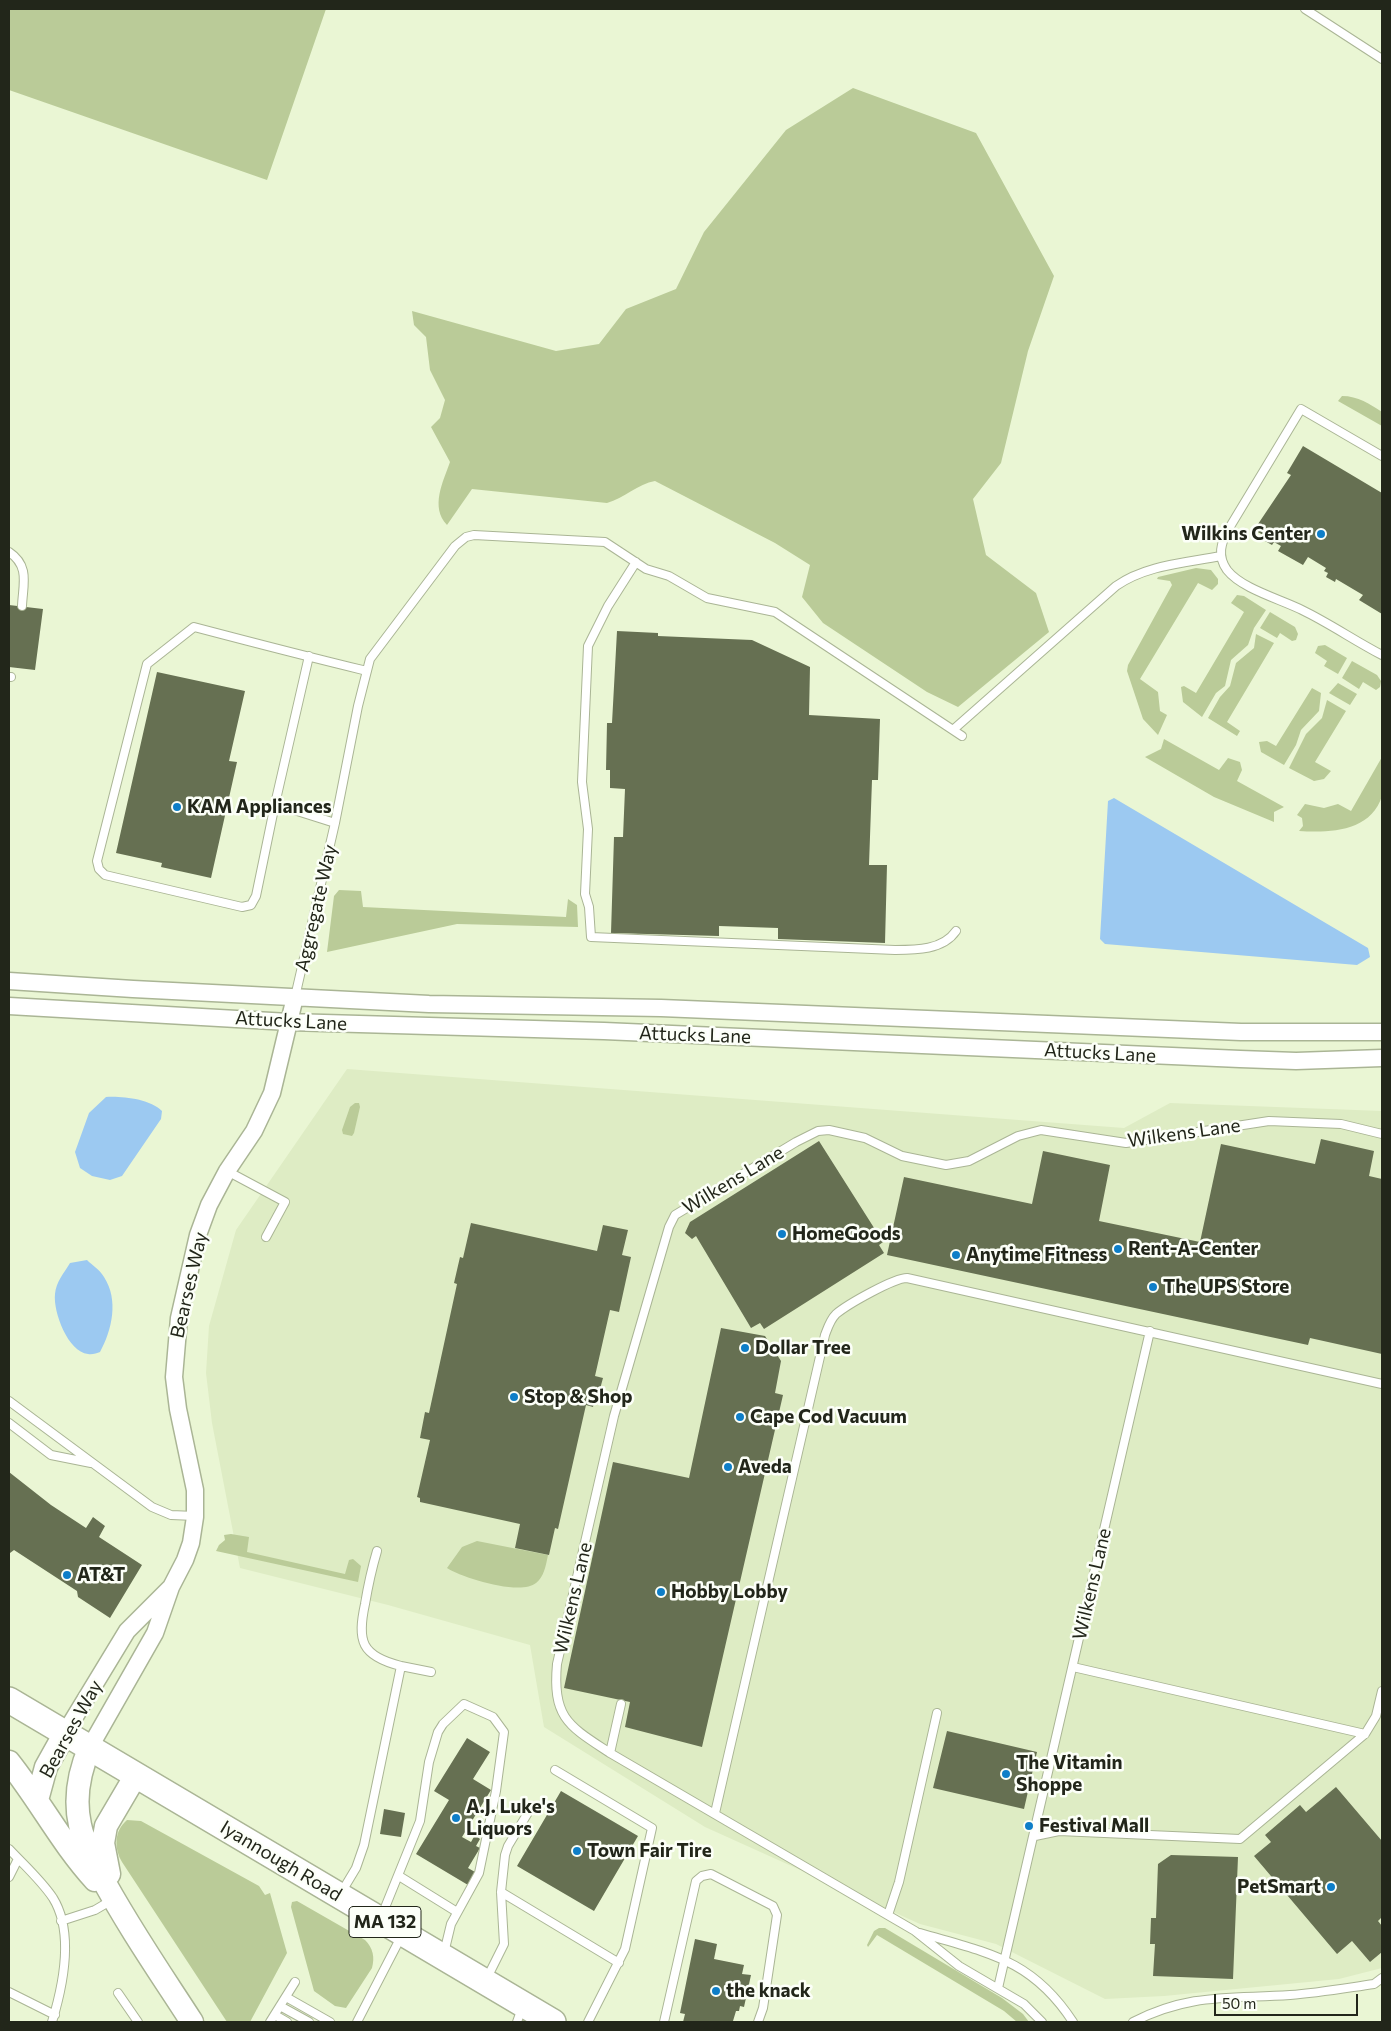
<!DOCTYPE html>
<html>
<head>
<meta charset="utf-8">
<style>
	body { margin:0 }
	#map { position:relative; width:1391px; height:2031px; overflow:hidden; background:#eaf6d4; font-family:Commissioner,sans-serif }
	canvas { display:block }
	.frame { position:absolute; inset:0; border:10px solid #22261a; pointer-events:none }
	.scale { position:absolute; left:1214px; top:1994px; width:144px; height:22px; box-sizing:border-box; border:2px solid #22261a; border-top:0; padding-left:6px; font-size:15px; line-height:18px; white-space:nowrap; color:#22261a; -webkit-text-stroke:4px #fcfff8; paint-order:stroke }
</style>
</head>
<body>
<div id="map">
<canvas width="1391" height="2031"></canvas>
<div class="frame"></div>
<div class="scale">50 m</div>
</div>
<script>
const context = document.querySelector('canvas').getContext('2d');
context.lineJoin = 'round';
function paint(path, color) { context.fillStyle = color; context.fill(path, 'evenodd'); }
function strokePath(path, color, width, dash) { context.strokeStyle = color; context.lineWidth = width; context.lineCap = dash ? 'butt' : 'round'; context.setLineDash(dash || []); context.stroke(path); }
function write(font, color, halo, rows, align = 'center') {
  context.font = font + ' Commissioner,sans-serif'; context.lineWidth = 5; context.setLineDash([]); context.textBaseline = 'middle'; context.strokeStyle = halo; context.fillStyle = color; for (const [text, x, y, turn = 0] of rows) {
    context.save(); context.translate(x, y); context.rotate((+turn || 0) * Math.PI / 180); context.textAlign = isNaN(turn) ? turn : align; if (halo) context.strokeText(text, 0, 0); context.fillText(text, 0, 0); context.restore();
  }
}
paint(new Path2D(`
	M347 1069 1124 1128 1170 1103 1382 1111V1968L1339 1979 1164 1996 1105 1999 996 1944 920 1924 705 1827 544 1727 530 1645 388 1605 240 1568 212 1423 206 1373 209 1326 236 1230Z`), '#deecc4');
paint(new Path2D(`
	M9 9H326L267 180 9 90Z
	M853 88 976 133 1054 276 1028 351 1001 463 973 499 986 555 1036 593 1049 632 958 707 927 692 823 623 802 597 810 565 775 543 655 481C638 484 624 498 607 503L472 489 447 525C430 507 443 482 450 462L431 427 440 418 445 400 430 370 426 337 414 325 412 311 556 351 599 344 626 309 676 289 704 232 786 130Z
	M1342 396C1358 396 1370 404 1382 412V426L1338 401Z
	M1196 568 1211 570 1218 579V584L1212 590 1198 583 1140 679 1158 692 1160 711 1167 715 1158 735 1143 719 1127 671 1128 665 1172 585 1170 581 1157 579 1158 577Z
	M1237 595 1244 596 1266 610 1254 628 1248 645 1231 660 1225 686 1216 693 1202 717 1183 702 1181 687 1184 686 1196 693 1244 612 1231 603Z
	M1270 612 1295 627 1298 634 1296 640 1292 641 1280 633 1277 638 1260 628Z
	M1256 634 1274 643 1227 722 1240 731 1237 736 1208 718 1220 697 1230 686 1236 663 1254 648Z
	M1325 645 1347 658 1338 674 1324 666 1327 661 1315 653 1318 646Z
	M1352 661 1377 675 1381 681 1380 687 1376 690 1363 682 1359 689 1342 678Z
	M1338 683 1357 694 1350 705 1329 693Z
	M1312 688 1321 693 1319 711 1301 730 1296 745 1284 765 1261 752 1259 742 1267 741 1276 746Z
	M1327 700 1346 711 1315 762 1331 771 1324 779 1314 781 1289 768 1306 734 1322 718Z
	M1164 739 1219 770 1228 758 1240 762 1242 770 1237 781 1284 807 1274 812V822L1214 797 1145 757 1161 749Z
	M1382 757C1382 769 1385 785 1382 796 1371 832 1329 833 1299 831L1303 826 1302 818 1297 815 1305 804 1324 808 1338 804 1351 811Z
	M339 890 361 891 363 907 566 917 568 899 577 905 578 927 457 924 327 952 334 896Z
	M355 1103H359L360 1107 354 1133 352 1136 343 1134 342 1130 350 1107Z
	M231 1534 249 1537 247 1552 345 1574 349 1560 353 1559 361 1566 358 1582 216 1551 219 1545 225 1540 224 1535Z
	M477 1541 548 1555C546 1565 544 1577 536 1583 521 1596 462 1578 447 1568L462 1547Z
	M127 1820 141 1821 259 1886 265 1895 270 1893 287 1953 250 2022H227L122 1862C114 1848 114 1831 127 1820Z
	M297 1901 365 1940C373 1948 375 1957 372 1968L346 2008 335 2006 314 1991 291 1907 292 1902Z
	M879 1928H885L1002 1998 1023 2014 1029 2022H1017L1004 2011 877 1935 868 1947 867 1945 874 1931Z`), '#bacb98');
paint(new Path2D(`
	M1114 798 1368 948 1370 957 1357 965 1105 944 1100 939 1108 801Z
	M106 1097C122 1096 150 1099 162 1111L161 1119 122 1176 110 1180 92 1176 80 1168 75 1152 89 1113Z
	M87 1260C92 1265 100 1270 104 1277 119 1300 112 1330 100 1352 97 1353 92 1355 88 1354 68 1352 53 1312 55 1294 56 1282 64 1273 70 1263Z`), '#9cc9f1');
paint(new Path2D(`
	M1303 446 1382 493V614L1359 600 1363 595 1336 579 1335 582 1326 577 1328 573 1324 571 1326 568 1308 557 1303 565 1278 551 1281 546 1274 542 1272 545 1265 541 1267 537 1254 530 1291 475 1287 473Z
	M9 605 43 609 35 670 9 667Z
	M617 631 658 633V636L752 640 810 667 809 715 880 719 878 780H872L869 865H887L885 943 778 939V928L719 926V936L611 933 614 837H623L625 789 610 788V770H606L607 723H612Z
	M157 672 245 691 229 761 237 762 211 878 161 867 162 863 116 853Z
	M1321 1139 1374 1151 1369 1176 1382 1179V1354L1310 1338 1308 1345 887 1255 904 1177 1032 1204 1043 1151 1110 1165 1099 1221 1200 1242 1221 1144 1315 1164Z
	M819 1141 883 1242 879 1245 884 1253 764 1329 760 1323 751 1328 696 1236 692 1239 685 1233 690 1222Z
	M471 1223 597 1251 603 1225 628 1230 622 1255 631 1257 619 1312 610 1310 595 1376 603 1378 600 1389 597 1388 593 1407 586 1405 558 1529 555 1528 549 1555 515 1548 520 1524 420 1502V1498L417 1497 430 1440 420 1438 425 1412 429 1413 457 1284 454 1283 460 1257 463 1258Z
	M721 1328 765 1336 781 1361 775 1393 783 1395 702 1747 625 1727 630 1702 564 1688 613 1462 689 1478Z
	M9 1472 51 1505 86 1528 93 1517 105 1526 99 1537 142 1565 110 1618 78 1597 77 1591 14 1550 10 1553 9 1552Z
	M947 1731 1037 1752 1024 1809 933 1788Z
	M467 1738 490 1752 473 1779 491 1790 462 1837 471 1842 475 1835 480 1839 476 1846 480 1848 468 1868 475 1872 468 1885 416 1854 449 1800 434 1791Z
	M1336 1787 1382 1841V1917L1378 1921 1382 1926V1952L1370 1962 1352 1941 1337 1954 1254 1856 1271 1842 1265 1835 1300 1805 1306 1812Z
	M561 1791 638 1836 594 1911 517 1866Z
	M384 1809 405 1813 401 1837 380 1834Z
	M1171 1855 1238 1857 1233 1979 1153 1976 1155 1944H1150L1151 1918H1156L1158 1864Z
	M695 1939 717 1944 714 1959 744 1965 742 1974 751 1975 744 2007 740 2006 739 2011H736L733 2021 683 2022 685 2014 680 2013Z`), '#667052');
const service = new Path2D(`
	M1305 9 1382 59
	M1382 456 1301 409 1228 530C1221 543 1217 556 1227 570 1242 589 1280 599 1302 610 1329 623 1355 641 1382 655
	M9 552C30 566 23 584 22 606
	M636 562 608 606 588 646 582 782 588 829 585 894 589 907 591 937 895 950C916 950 943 950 956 931
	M309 656 275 804 256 896 251 905 242 907 105 875 99 869 97 861 147 664 194 627C251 642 309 657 367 671
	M9 677H11
	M954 729 1116 586C1146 565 1185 563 1221 556
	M275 804 335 823
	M295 997 335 823 358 706 370 659 455 546 466 537 474 535 605 542 646 569 669 576 707 598 775 612 962 736
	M227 1171 285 1202 266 1237
	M9 1401 152 1507 171 1515 195 1516
	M9 1423 51 1455 91 1463
	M401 1666 431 1672
	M1073 1667 1365 1734
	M610 1753 621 1704
	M555 1770 652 1828 625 1949 588 2022
	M715 1813 825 1335C828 1327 830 1320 836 1314 848 1304 894 1278 907 1278L1382 1384
	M1035 1836 1059 1831 1240 1839 1365 1734 1376 1716 1382 1691
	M9 1849C23 1864 41 1880 53 1898 74 1932 63 1986 52 2022
	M399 1876 457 1912
	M9 1877 18 1859
	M501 1892 619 1963
	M341 1893 356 1868 364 1845 401 1666C361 1656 357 1641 365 1604 368 1586 372 1568 377 1551
	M382 1915 420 1821 429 1762 438 1732 443 1724 464 1704 493 1717 504 1732 496 1791 479 1873 451 1924 444 1953
	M888 1915 899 1882 937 1713
	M61 1921 95 1910 112 1900
	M920 1933C988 1953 1032 1959 1073 2022
	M486 1980 504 1944 501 1892 505 1855 508 1846 532 1806
	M998 1988 1150 1331
	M9 1992 55 2015
	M118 1993 138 2022
	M286 1997 330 2022
	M280 2006 309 2022
	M275 2015 287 2022
	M270 2022 295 1982
	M357 2022 402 1935
	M517 2022 522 2008
	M664 2022 696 1881 702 1876 711 1874 773 1906 777 1915 763 2008 758 2022
	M1042 2022 1024 2004 959 1966 915 1931 610 1753C569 1726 552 1718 557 1664L614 1416 669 1227 675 1215 796 1142 818 1131 829 1130 865 1138 902 1156 946 1165 969 1161 1018 1136 1041 1130 1126 1143 1269 1121 1341 1124 1382 1134
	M1133 2022C1190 1993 1229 1999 1290 1995 1318 1993 1346 1988 1374 1984L1382 1978`);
const minor = new Path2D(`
	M9 981 133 989 429 1004 661 1008 1241 1032H1382
	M9 1006 289 1022 604 1031 1240 1059 1296 1061 1382 1058
	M65 1733 127 1631 170 1588
	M90 1747 155 1633 171 1587 185 1560 191 1543 195 1517V1490L178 1409 174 1377 179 1318 198 1235 209 1205 227 1171 254 1131 272 1093 295 997`);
const secondary = new Path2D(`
	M90 1747C79 1772 74 1798 80 1825 83 1842 93 1858 100 1874 127 1925 161 1974 192 2022
	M9 1762C40 1801 62 1844 95 1880
	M37 1800 46 1767 65 1733
	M109 1874 103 1843 106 1826 136 1775`);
const primary = new Path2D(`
	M9 1700 553 2022`);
strokePath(service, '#aab595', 10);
strokePath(minor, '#aab595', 19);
strokePath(secondary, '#aab595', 25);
strokePath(primary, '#aab595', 28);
strokePath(service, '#fff', 8);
strokePath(minor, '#fff', 16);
strokePath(secondary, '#fff', 22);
strokePath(primary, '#fff', 25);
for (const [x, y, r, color] of [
	[1321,534,5,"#0e7ec8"],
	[177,807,5,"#0e7ec8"],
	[782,1234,5,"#0e7ec8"],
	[1118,1249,5,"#0e7ec8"],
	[956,1255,5,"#0e7ec8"],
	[1153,1287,5,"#0e7ec8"],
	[745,1348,5,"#0e7ec8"],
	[514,1397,5,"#0e7ec8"],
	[740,1417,5,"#0e7ec8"],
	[728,1467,5,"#0e7ec8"],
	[67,1575,5,"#0e7ec8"],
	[661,1592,5,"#0e7ec8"],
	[1006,1774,5,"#0e7ec8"],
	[456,1818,5,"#0e7ec8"],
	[1029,1826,5,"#0e7ec8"],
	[577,1851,5,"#0e7ec8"],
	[1331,1887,5,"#0e7ec8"],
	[716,1991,5,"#0e7ec8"]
]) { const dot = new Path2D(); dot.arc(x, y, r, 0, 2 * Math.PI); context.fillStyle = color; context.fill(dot); strokePath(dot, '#fcfff8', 2); }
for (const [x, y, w] of [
	[385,1922,72]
]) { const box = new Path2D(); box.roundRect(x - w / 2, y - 15.5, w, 31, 4); context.fillStyle = '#fcfff8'; context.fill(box); strokePath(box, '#22261a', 1); }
write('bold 18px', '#22261a', null, [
	["MA 132",385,1922]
]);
write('bold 19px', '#22261a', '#fcfff8', [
	["Wilkins Center",1311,534,"right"],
	["KAM Appliances",187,807],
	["HomeGoods",792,1234],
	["Rent-A-Center",1128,1249],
	["Anytime Fitness",966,1255],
	["The UPS Store",1163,1287],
	["Dollar Tree",755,1348],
	["Stop & Shop",524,1397],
	["Cape Cod Vacuum",750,1417],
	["Aveda",738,1467],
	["AT&T",77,1575],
	["Hobby Lobby",671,1592],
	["The Vitamin",1016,1763],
	["Shoppe",1016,1785],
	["A.J. Luke's",466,1807],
	["Liquors",466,1829],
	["Festival Mall",1039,1826],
	["Town Fair Tire",587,1851],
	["PetSmart",1321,1887,"right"],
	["the knack",726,1991]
], 'left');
write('19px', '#22261a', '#fcfff8', [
	["Aggregate Way",316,908,-77],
	["Attucks Lane",291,1021,3],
	["Attucks Lane",695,1035,2],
	["Attucks Lane",1100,1053,3],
	["Wilkens Lane",1184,1133,-8],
	["Wilkens Lane",733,1180,-31],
	["Bearses Way",189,1285,-77],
	["Wilkens Lane",1092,1584,-77],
	["Wilkens Lane",573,1598,-77],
	["Bearses Way",71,1729,-61],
	["Iyannough Road",281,1861,31]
]);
</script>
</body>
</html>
